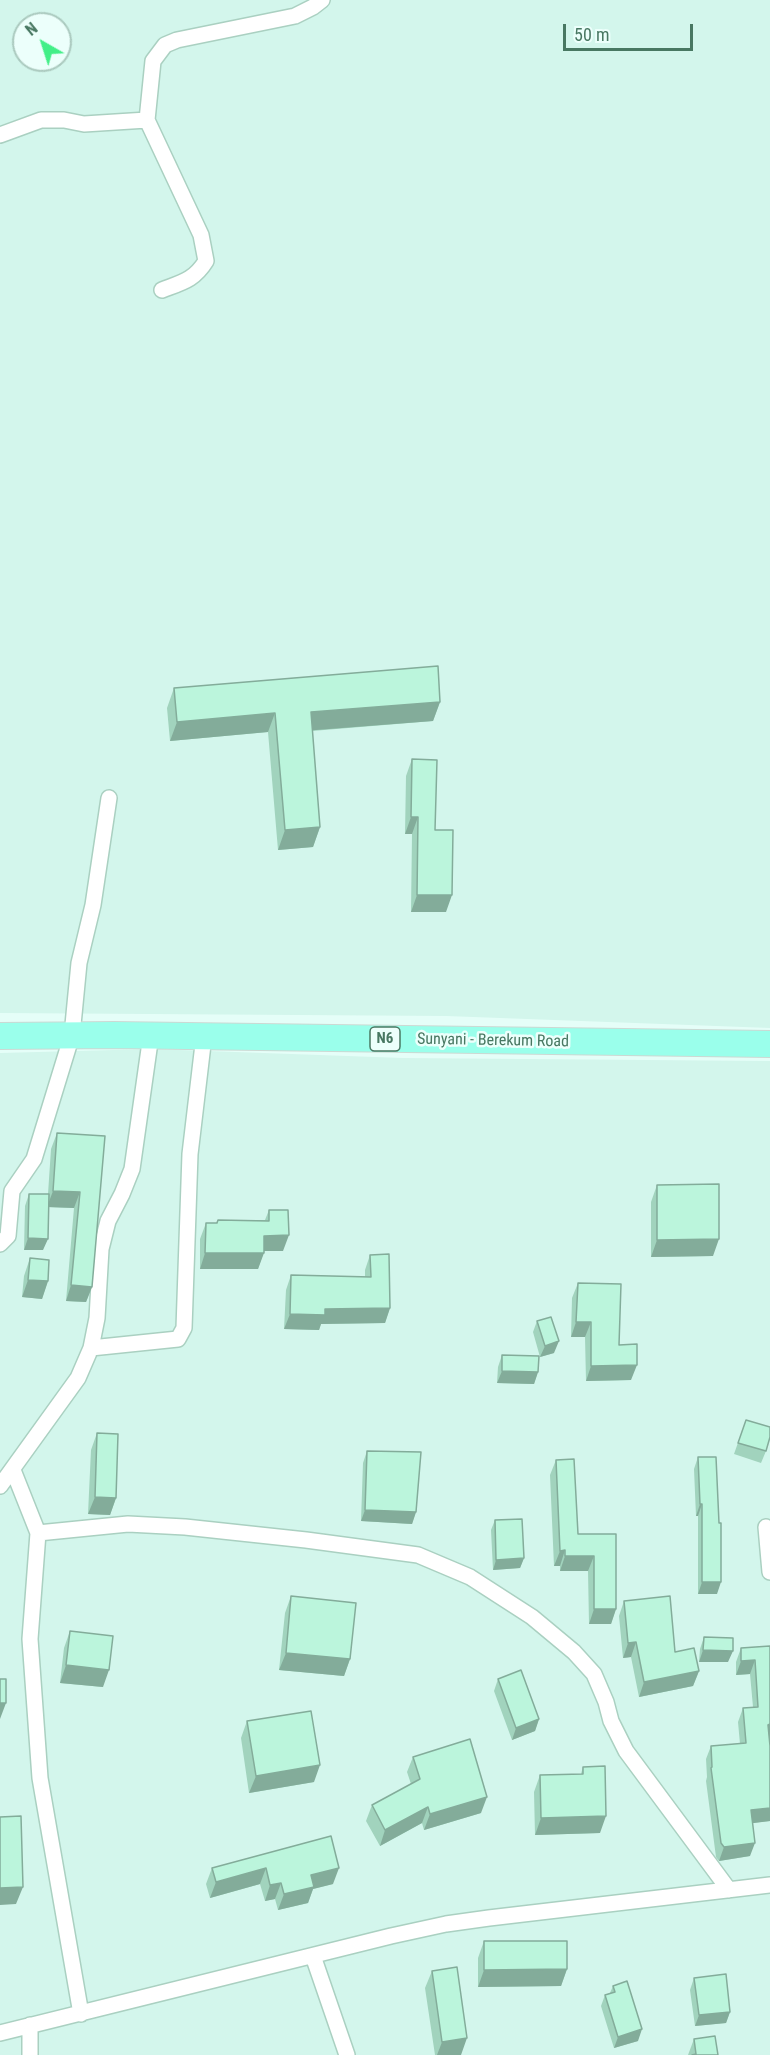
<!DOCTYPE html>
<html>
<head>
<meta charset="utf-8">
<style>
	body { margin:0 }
	#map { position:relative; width:770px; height:2055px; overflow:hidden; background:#e5fef8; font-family:"Roboto Condensed",sans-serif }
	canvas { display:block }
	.north { position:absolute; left:12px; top:12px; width:60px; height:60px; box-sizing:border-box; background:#ecfffb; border:2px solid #aac9be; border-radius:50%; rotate:321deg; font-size:16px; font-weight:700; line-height:24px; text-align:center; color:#487862 }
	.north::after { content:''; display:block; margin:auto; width:21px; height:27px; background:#42ef87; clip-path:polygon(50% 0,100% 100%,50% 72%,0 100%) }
	.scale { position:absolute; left:563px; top:24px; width:130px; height:27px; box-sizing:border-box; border:3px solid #487862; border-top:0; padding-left:8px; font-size:18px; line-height:21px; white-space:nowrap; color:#487862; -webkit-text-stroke:4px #ecfffb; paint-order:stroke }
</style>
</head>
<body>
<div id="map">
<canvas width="770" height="2055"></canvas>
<div class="north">N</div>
<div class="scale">50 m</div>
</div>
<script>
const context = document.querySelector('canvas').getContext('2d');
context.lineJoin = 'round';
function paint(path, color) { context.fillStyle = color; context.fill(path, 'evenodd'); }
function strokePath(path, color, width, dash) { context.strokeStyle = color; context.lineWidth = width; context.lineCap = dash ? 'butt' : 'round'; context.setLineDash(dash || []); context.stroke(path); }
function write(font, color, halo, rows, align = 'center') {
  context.font = font + ' "Roboto Condensed",sans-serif'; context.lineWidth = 5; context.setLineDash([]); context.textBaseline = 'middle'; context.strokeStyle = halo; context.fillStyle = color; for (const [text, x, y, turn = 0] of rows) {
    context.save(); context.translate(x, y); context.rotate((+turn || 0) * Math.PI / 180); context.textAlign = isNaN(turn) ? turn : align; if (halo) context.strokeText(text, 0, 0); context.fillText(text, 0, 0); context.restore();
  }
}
paint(new Path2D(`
	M0 0H770V1028L446 1016 0 1013ZM24 24H60V60H24Z
	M152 1049 403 1058 770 1061V2055H0V1053Z`), '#d3f6ec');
const minor = new Path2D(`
	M0 135 41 120H64L84 124 147 120
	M162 290C183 282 194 280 206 261L201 235 147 120 153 61 165 45 177 40 295 16 313 7 322 0
	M0 1244 8 1236 12 1191 34 1159 72 1035 79 963 93 905 109 798
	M91 1348 178 1339 184 1328 190 1154 204 1036
	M13 1470 38 1533 30 1639 40 1778 81 2014
	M0 1486 78 1378 91 1348 97 1318 101 1249 108 1221 122 1194 132 1169 151 1035
	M766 1527 770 1572
	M38 1533 128 1524 185 1527 306 1540 418 1555 470 1577 532 1617 574 1652 594 1674 606 1702 611 1721 626 1751 729 1890
	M313 1956 347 2055
	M0 2033 391 1936 446 1924 489 1918 770 1885
	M30 2055V2025`);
const primary = new Path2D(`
	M0 1036 114 1035 770 1044`);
strokePath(minor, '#aad0c1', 18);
strokePath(primary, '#ccd9d3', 28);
strokePath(minor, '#fff', 15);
strokePath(primary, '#9affeb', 26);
paint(new Path2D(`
	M174 688 440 702 433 721 312 731 320 827 313 847 278 850 268 732 170 741 167 708Z
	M412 759 435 830 446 912H411L412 834H405L406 776Z
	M57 1133 105 1136 92 1287 86 1302 66 1301 74 1208 48 1207 43 1250H24L25 1206 29 1194H48L51 1149Z
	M657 1185 713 1256 651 1257V1202Z
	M269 1210 283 1251H264L258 1269H200V1239L206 1223H216L218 1220H265Z
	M370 1255 390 1308 385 1323 321 1324 319 1330 284 1329 286 1290 291 1275 365 1277V1270Z
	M30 1258 48 1281 42 1299 22 1297 24 1276Z
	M578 1283 619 1345 631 1380 586 1381 585 1337H571L572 1298Z
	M537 1321 554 1353 540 1357 533 1332Z
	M502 1355 538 1372 534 1384 497 1383 498 1367Z
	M746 1420 766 1451 761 1463 734 1454Z
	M97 1433 116 1498 110 1515 88 1514 91 1450Z
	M367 1451 416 1512 412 1524 361 1521 363 1463Z
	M698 1457 717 1594H698V1516H696L694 1469Z
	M556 1460 578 1534H616V1609L611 1624H589L588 1571H560V1566H554L550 1475Z
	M495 1520 524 1558 520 1568 493 1570 491 1530Z
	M291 1596 350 1659 344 1676 279 1670 285 1613Z
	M624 1601 675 1652 699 1671 693 1686 639 1697 631 1657 623 1658 619 1616Z
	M70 1631 103 1687 60 1683 64 1648Z
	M704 1637 728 1662H699L700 1649Z
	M770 1646 769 1738 770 1821 752 1823 750 1856 719 1861 716 1857 706 1781 707 1777 706 1759 711 1746 740 1744 738 1722 743 1708 753 1707 750 1674 736 1675V1662L741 1648Z
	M498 1679 539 1719 535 1731 512 1740 494 1691Z
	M247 1721 314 1782 249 1793 241 1738Z
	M413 1757 481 1813 424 1830 422 1823 380 1846 366 1821 372 1805 411 1784 407 1772Z
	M583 1767 600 1833 535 1835 534 1792 540 1775 581 1774Z
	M331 1836 333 1884 313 1889 308 1903 278 1910 275 1899 265 1901 260 1884 210 1898 206 1884 212 1868Z
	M484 1941 567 1969 561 1986 478 1987V1958Z
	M432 1971 461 2055H435L425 1988Z
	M694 1978 730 2012 726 2023 695 2026 690 1990Z
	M613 1986 638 2041 614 2048 601 2006 605 1995 610 1993Z
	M694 2039 718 2055H688Z`), '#a1d3bd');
paint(new Path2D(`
	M440 702 433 721 303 731 311 712Z
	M275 713 268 732 170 741 177 722Z
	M411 817H418L412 834H405Z
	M320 827 313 847 278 850 285 830Z
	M417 895H452L446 912H411Z
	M53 1191 80 1192 74 1208 47 1207Z
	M289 1235 283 1251H258L264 1236Z
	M28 1238 48 1239 43 1250H24Z
	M719 1239 713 1256 651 1257 657 1240Z
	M205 1253H264L258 1269H200Z
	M28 1280 48 1281 42 1299 22 1297Z
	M71 1285 92 1287 86 1302 66 1301Z
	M390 1308 385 1323 321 1324 319 1330 284 1329 290 1314 325 1309Z
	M576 1322H591L585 1337H571Z
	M559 1341 554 1353 540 1357 545 1346Z
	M637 1365 631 1380 586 1381 591 1366Z
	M502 1371 538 1372 534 1384 497 1383Z
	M95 1497 116 1498 110 1515 88 1514Z
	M700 1504H702L698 1516H696Z
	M365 1510 416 1512 412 1524 361 1521Z
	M565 1550 560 1566H554L560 1551Z
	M565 1556H594L588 1571H560Z
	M524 1558 520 1568 493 1570 496 1560Z
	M702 1582H721L717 1594H698Z
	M594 1609H616L611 1624H589Z
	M636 1642 631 1657 623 1658 628 1643Z
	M703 1650 733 1651 728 1662H699Z
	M286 1653 350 1659 344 1676 279 1670Z
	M755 1660 750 1674 736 1675 741 1661Z
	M66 1665 109 1670 103 1687 60 1683Z
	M699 1671 693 1686 639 1697 644 1682Z
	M0 1703H6L0 1719Z
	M539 1719 535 1731 512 1740 516 1728Z
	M770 1724V1738H763L768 1725Z
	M320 1765 314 1782 249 1793 256 1776Z
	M487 1797 481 1813 424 1830 430 1814Z
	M428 1807 422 1823 380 1846 385 1830Z
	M770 1808V1821L746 1824 751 1810Z
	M606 1816 600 1833 535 1835 541 1818Z
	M755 1843 750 1856 719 1861 724 1847Z
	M266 1868 260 1884 210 1898 216 1882Z
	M339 1868 333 1884 313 1889 308 1903 278 1910 284 1894 311 1875Z
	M281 1883 275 1899 265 1901 270 1885Z
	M23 1887 16 1904 0 1905V1888Z
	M567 1969 561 1986 478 1987 484 1970Z
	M730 2012 726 2023 695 2026 699 2015Z
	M642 2029 638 2041 614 2048 618 2037Z
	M467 2038 461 2055H437L442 2042Z`), '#83ac9a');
const building = new Path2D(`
	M438 666 440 702 311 712 320 827 285 830 275 713 177 722 174 688Z
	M412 759 437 760 435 830H453L452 895H417L418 817H411Z
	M57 1133 105 1136 92 1287 71 1285 80 1192 53 1191Z
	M719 1184V1239L657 1240V1185Z
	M29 1194H49L48 1239 28 1238Z
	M269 1210H288L289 1235 264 1236V1253H205L206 1223H217L218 1220 269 1221Z
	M389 1254 390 1308 325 1309V1315L290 1314 291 1275 371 1277 370 1255Z
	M30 1258 49 1260 48 1281 28 1280Z
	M578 1283 621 1284 619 1345 637 1344V1365L591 1366V1322H576Z
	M551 1317 559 1341 545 1346 537 1321Z
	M502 1355 539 1356 538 1372 502 1371Z
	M746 1420 770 1427V1437L766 1451 738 1443Z
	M97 1433 118 1434 116 1498 95 1497Z
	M367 1451 421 1452 416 1512 365 1510Z
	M698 1457H716L719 1523H721V1582H702V1504H700Z
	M574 1459 578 1534H616V1609H594V1556H565V1550L560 1551 556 1460Z
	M522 1519 524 1558 496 1560 495 1520Z
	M291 1596 356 1603 350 1659 286 1653Z
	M670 1596 675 1652 694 1648 699 1671 644 1682 636 1642 628 1643 624 1601Z
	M70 1631 113 1636 109 1670 66 1665Z
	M704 1637 733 1638V1651L703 1650Z
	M770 1646V1724L768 1725 770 1746V1808L751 1810 755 1843 724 1847 721 1843 711 1768 712 1767 711 1746 746 1743 743 1708 758 1707 755 1660 741 1661V1648Z
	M521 1670 539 1719 516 1728 498 1679Z
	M0 1679H6V1703H0Z
	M311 1711 320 1765 256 1776 247 1721Z
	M470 1739 487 1797 430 1814 428 1807 385 1830 372 1805 420 1779 413 1757Z
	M605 1766 606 1816 541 1818 540 1775 583 1774V1767Z
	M21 1816 23 1887 0 1888V1817Z
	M331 1836 339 1868 311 1875 314 1887 284 1894 281 1883 270 1885 266 1868 216 1882 212 1868Z
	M484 1941H567V1969L484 1970Z
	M457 1967 467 2038 442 2042 432 1971Z
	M726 1974 730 2012 699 2015 694 1978Z
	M627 1981 642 2029 618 2037 605 1995 615 1992 613 1986Z
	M715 2036 718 2055H692L696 2054 694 2039Z`);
paint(building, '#bbf5dc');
strokePath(building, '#83ac9a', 1.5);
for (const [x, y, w] of [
	[385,1039,30]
]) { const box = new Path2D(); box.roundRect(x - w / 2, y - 12, w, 24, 4.5); context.fillStyle = '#ecfffb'; context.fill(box); strokePath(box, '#487862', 1.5); }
write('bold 15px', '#487862', null, [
	["N6",385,1039]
]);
write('16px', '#487862', '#ecfffb', [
	["Sunyani - Berekum Road",493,1041,1]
]);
</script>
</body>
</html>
